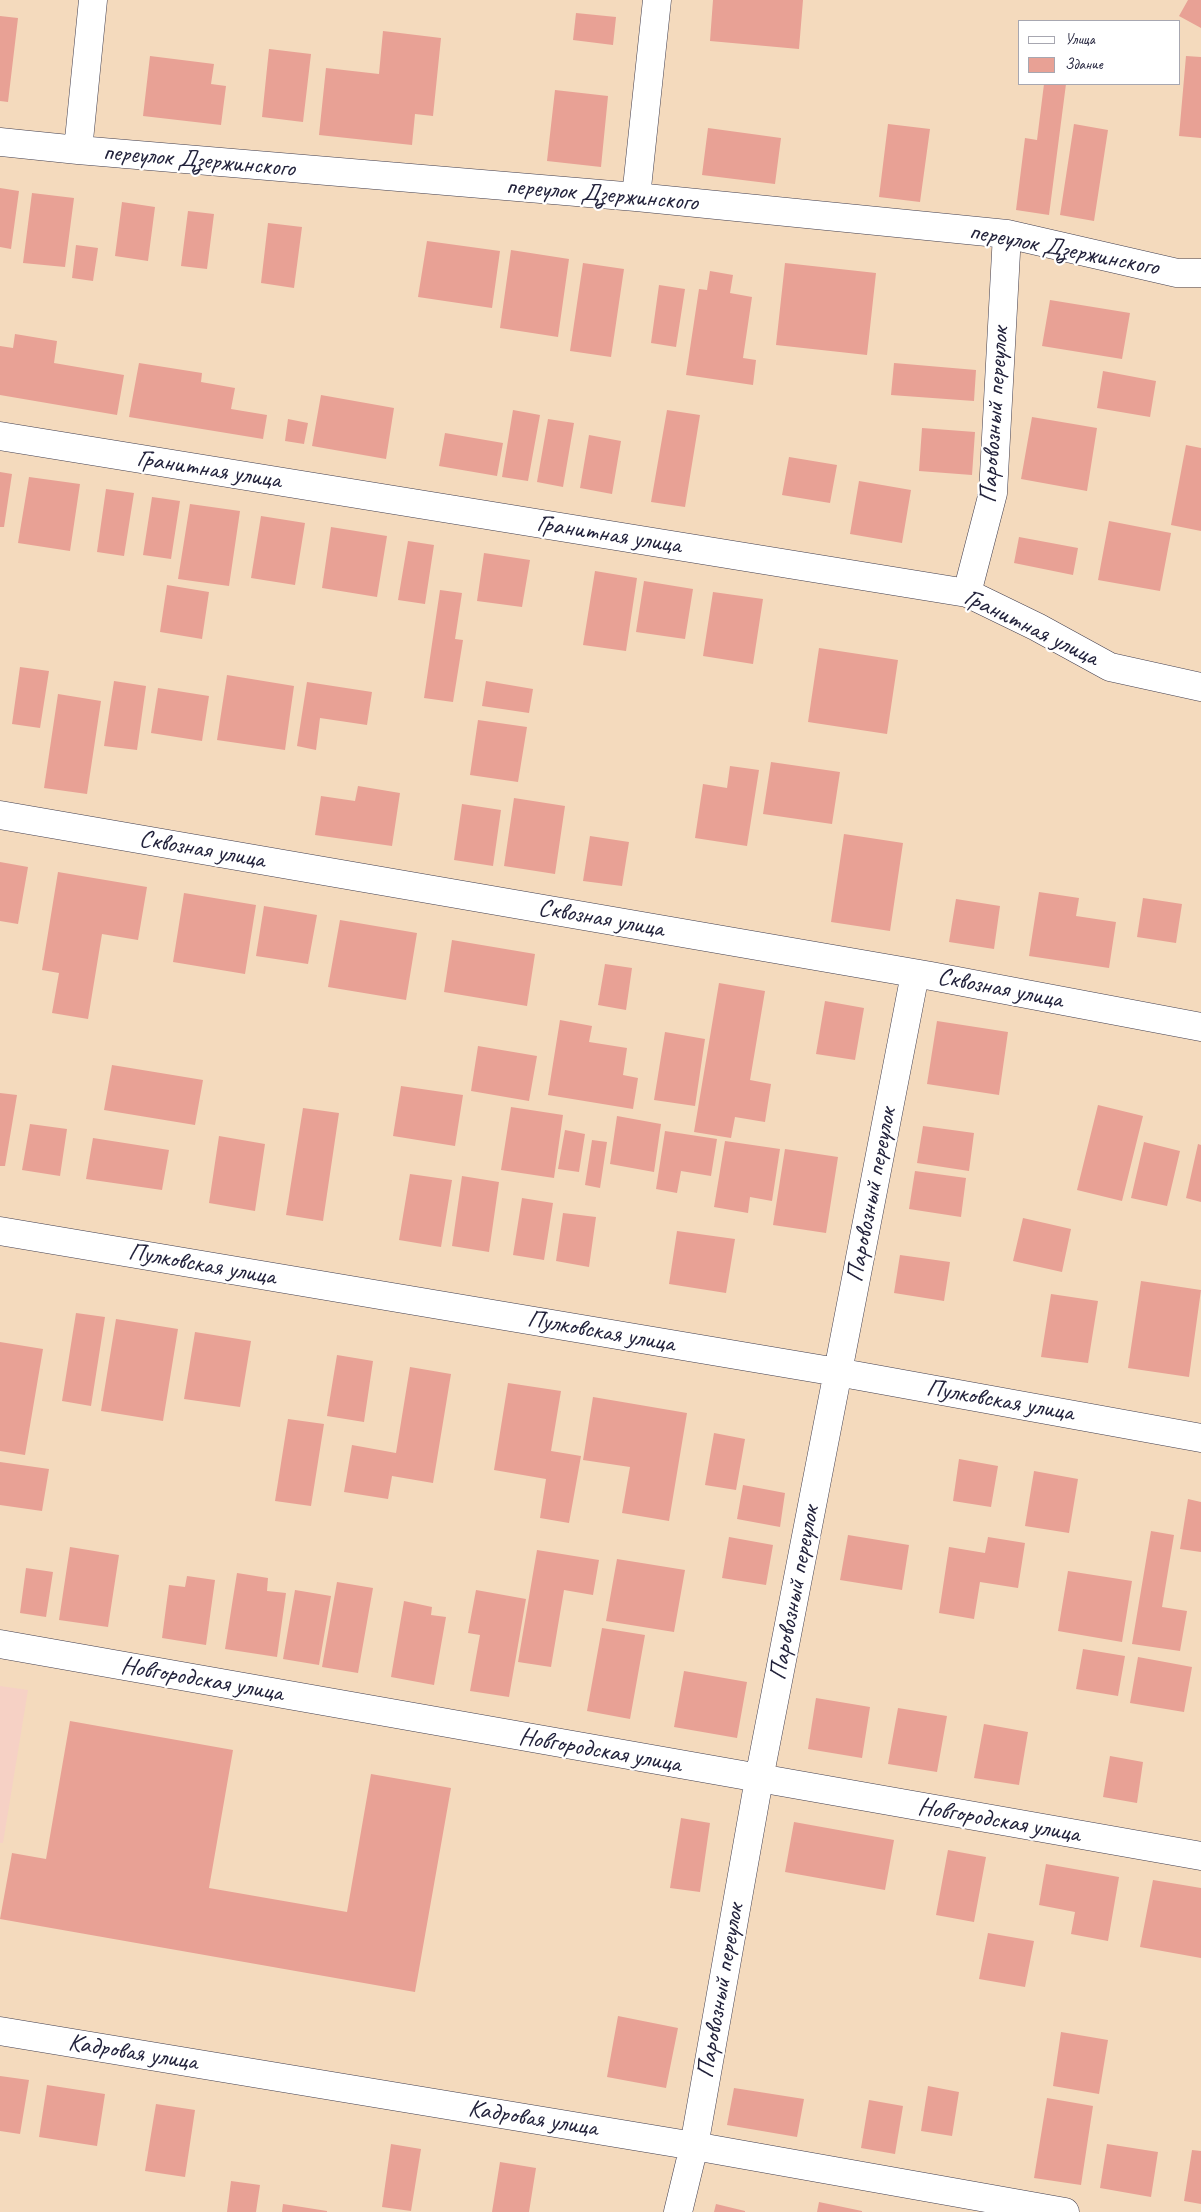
<!DOCTYPE html>
<html>
<head>
<meta charset="utf-8">
<style>
	body { margin:0 }
	#map { position:relative; width:1201px; height:2212px; overflow:hidden; background:#f4dabd; font-family:Caveat,sans-serif }
	canvas { display:block }
	.legend { position:absolute; left:1018px; top:20px; width:162px; height:65px; box-sizing:border-box; background:#fff; border:1px solid #a7a7b1; margin:0; padding:6px 9px; list-style:none; font-size:15px; color:#22223b }
	.legend li { display:flex; align-items:center; gap:10px; height:25px }
	.legend b { width:25px; border:1px solid #a7a7b1 }
</style>
</head>
<body>
<div id="map">
<canvas width="1201" height="2212"></canvas>
<ul class="legend">
<li><b style="height:6px;background:#fff"></b>Улица</li>
<li><b style="height:14px;background:#e8a195"></b>Здание</li>
</ul>
</div>
<script>
const context = document.querySelector('canvas').getContext('2d');
context.lineJoin = 'round';
function paint(path, color) { context.fillStyle = color; context.fill(path, 'evenodd'); }
function strokePath(path, color, width, dash) { context.strokeStyle = color; context.lineWidth = width; context.lineCap = dash ? 'butt' : 'round'; context.setLineDash(dash || []); context.stroke(path); }
function write(font, color, halo, rows, align = 'center') {
  context.font = font + ' Caveat,sans-serif'; context.lineWidth = 4.5; context.setLineDash([]); context.textBaseline = 'middle'; context.strokeStyle = halo; context.fillStyle = color; for (const [text, x, y, turn = 0] of rows) {
    context.save(); context.translate(x, y); context.rotate((+turn || 0) * Math.PI / 180); context.textAlign = isNaN(turn) ? turn : align; if (halo) context.strokeText(text, 0, 0); context.fillText(text, 0, 0); context.restore();
  }
}
paint(new Path2D(`
	M0 1686 28 1690 3 1843H0Z`), '#f6d1c5');
paint(new Path2D(`
	M713 0H803L799 49 710 41Z
	M1188 0H1201V28L1179 16Z
	M576 13 616 17 613 45 573 40Z
	M0 16 18 18 8 102 0 101Z
	M383 31 441 38 433 116 415 114 412 145 319 135 326 68 379 74Z
	M269 49 311 54 303 122 262 117Z
	M150 56 214 64 211 84 226 86 221 125 143 116Z
	M1186 56 1201 57V138L1179 136Z
	M1044 84H1066L1049 215 1016 210 1025 138 1037 140Z
	M555 90 608 96 601 167 547 161Z
	M888 124 930 129 920 202 879 197Z
	M1074 124 1108 130 1094 221 1060 215Z
	M708 128 781 138 775 184 702 175Z
	M0 188 19 191 11 249 0 247Z
	M32 193 74 198 65 267 23 263Z
	M122 202 155 207 148 261 115 256Z
	M188 211 214 214 207 269 181 266Z
	M268 223 302 227 294 288 261 283Z
	M427 241 500 251 492 308 418 297Z
	M76 245 98 248 93 281 72 278Z
	M511 250 569 259 558 337 500 328Z
	M583 263 624 269 611 357 570 351Z
	M785 263 876 273 867 355 776 345Z
	M710 271 733 275 730 293 752 297 743 358 756 360 753 385 686 375 699 289 707 290Z
	M659 285 685 289 676 347 651 343Z
	M1050 300 1130 313 1122 359 1042 346Z
	M15 334 57 341 54 363 124 375 117 415 0 395V346L13 348Z
	M139 363 202 373 201 382 235 388 231 409 267 415 263 439 129 417Z
	M894 363 976 370 974 401 891 395Z
	M1103 371 1156 381 1150 417 1097 408Z
	M321 395 394 408 386 459 312 446Z
	M513 410 540 415 528 481 502 477Z
	M667 410 700 415 685 507 651 502Z
	M1032 417 1097 428 1087 491 1021 479Z
	M288 419 308 423 304 444 285 441Z
	M548 419 574 423 563 487 537 482Z
	M922 428 975 432 972 475 919 471Z
	M445 433 503 443 497 476 439 466Z
	M589 435 621 441 612 494 580 488Z
	M1186 445 1201 448V531L1171 525Z
	M789 457 837 465 830 503 782 495Z
	M0 472 12 474 4 527H0Z
	M29 477 80 484 70 551 18 543Z
	M859 481 911 490 902 543 850 534Z
	M106 489 134 493 124 556 97 552Z
	M152 497 180 501 171 559 143 555Z
	M190 504 240 511 229 586 178 579Z
	M261 516 305 523 295 585 251 578Z
	M1109 521 1171 533 1160 591 1098 580Z
	M331 527 387 536 377 597 322 588Z
	M1019 537 1078 548 1073 575 1014 563Z
	M408 541 434 545 425 604 398 600Z
	M484 553 530 560 522 607 477 601Z
	M595 571 637 578 626 651 583 645Z
	M644 581 693 589 685 639 636 632Z
	M167 585 209 592 202 639 160 632Z
	M440 590 462 593 455 639 463 640 453 702 424 698Z
	M713 592 763 599 753 664 703 656Z
	M819 648 898 660 887 734 808 722Z
	M20 667 49 671 40 728 12 724Z
	M227 675 294 686 285 750 217 740Z
	M114 681 146 686 137 750 104 746Z
	M486 681 533 689 529 713 482 706Z
	M307 682 372 692 367 725 320 718 316 750 297 746Z
	M158 688 209 696 202 741 151 733Z
	M58 694 101 701 87 794 44 788Z
	M478 720 527 727 518 782 470 775Z
	M771 762 840 772 832 824 763 814Z
	M730 766 759 770 747 846 695 838 703 784 727 788Z
	M358 786 400 793 392 846 315 835 321 796 355 801Z
	M514 798 565 806 555 874 504 866Z
	M462 804 501 810 493 866 454 860Z
	M844 834 903 843 890 931 831 922Z
	M590 836 629 842 622 886 583 881Z
	M0 862 28 867 18 924 0 921Z
	M58 872 147 887 138 940 102 934 88 1019 52 1013 59 973 42 970Z
	M1039 892 1079 898 1076 916 1116 922 1109 968 1029 956Z
	M184 893 256 905 245 974 173 962Z
	M1143 898 1182 904 1176 943 1137 937Z
	M956 899 1000 906 994 949 949 942Z
	M264 906 317 915 308 964 256 956Z
	M340 920 417 933 406 1000 328 987Z
	M452 940 535 954 527 1006 444 992Z
	M605 964 632 968 626 1010 598 1005Z
	M719 983 765 991 750 1080 771 1084 765 1122 735 1117 731 1138 694 1132Z
	M825 1001 864 1008 855 1060 816 1054Z
	M560 1020 592 1026 589 1042 627 1048 623 1075 638 1078 633 1109 548 1095Z
	M937 1021 1008 1032 999 1095 927 1084Z
	M665 1032 705 1039 695 1106 654 1100Z
	M478 1046 537 1056 529 1101 471 1091Z
	M112 1065 203 1080 195 1125 104 1110Z
	M401 1086 463 1095 455 1146 393 1136Z
	M0 1093 17 1095 5 1166H0Z
	M1098 1105 1143 1116 1122 1201 1077 1190Z
	M511 1107 563 1115 554 1178 501 1170Z
	M303 1108 339 1113 323 1221 286 1215Z
	M617 1116 661 1124 654 1172 610 1164Z
	M30 1124 67 1129 60 1176 22 1170Z
	M923 1126 974 1133 969 1171 917 1163Z
	M565 1130 585 1134 579 1172 558 1169Z
	M665 1131 717 1139 711 1176 681 1171 677 1193 656 1189Z
	M219 1136 265 1144 255 1211 209 1203Z
	M93 1138 169 1150 162 1190 86 1179Z
	M592 1140 607 1142 600 1188 585 1185Z
	M725 1141 780 1149 772 1201 750 1197 748 1213 714 1207Z
	M1144 1142 1180 1151 1167 1206 1131 1198Z
	M1198 1144 1201 1145V1202L1186 1198Z
	M785 1149 838 1157 826 1233 773 1225Z
	M915 1171 966 1178 961 1217 909 1209Z
	M410 1174 452 1180 441 1247 399 1240Z
	M462 1176 499 1182 489 1252 452 1246Z
	M522 1198 553 1203 544 1260 513 1255Z
	M563 1213 596 1217 589 1267 556 1261Z
	M1023 1218 1071 1229 1062 1272 1013 1261Z
	M677 1231 735 1239 726 1293 669 1284Z
	M900 1255 950 1262 944 1301 894 1293Z
	M1141 1281 1201 1290 1189 1377 1128 1368Z
	M1051 1294 1098 1301 1088 1363 1041 1357Z
	M76 1313 105 1317 91 1406 62 1401Z
	M116 1319 178 1329 163 1421 101 1411Z
	M195 1332 251 1341 240 1407 184 1399Z
	M0 1342 43 1349 25 1455 0 1451Z
	M337 1355 373 1361 364 1422 327 1416Z
	M410 1367 451 1374 433 1483 392 1476 388 1499 344 1492 352 1445 396 1453Z
	M508 1383 561 1391 551 1451 581 1456 569 1523 540 1518 546 1479 494 1470Z
	M593 1397 687 1413 669 1521 622 1513 630 1467 583 1460Z
	M288 1419 324 1424 311 1506 275 1501Z
	M714 1433 745 1439 736 1490 705 1485Z
	M959 1459 998 1466 991 1507 953 1501Z
	M0 1462 49 1469 42 1511 0 1505Z
	M1034 1471 1078 1479 1069 1533 1025 1526Z
	M743 1485 785 1493 780 1527 737 1519Z
	M1188 1499 1201 1502V1552L1180 1549Z
	M1151 1531 1174 1535 1162 1607 1187 1611 1180 1651 1132 1644Z
	M848 1535 909 1545 902 1590 840 1580Z
	M729 1537 773 1545 766 1585 722 1578Z
	M988 1537 1025 1543 1018 1588 980 1582 974 1619 939 1613 949 1547 985 1553Z
	M70 1547 119 1555 108 1627 59 1620Z
	M537 1550 599 1560 593 1595 564 1590 551 1667 518 1662Z
	M617 1559 685 1570 674 1632 606 1621Z
	M26 1568 53 1572 46 1617 20 1613Z
	M1068 1571 1132 1581 1122 1642 1058 1631Z
	M237 1573 268 1578 267 1591 286 1593 277 1657 225 1649Z
	M187 1576 215 1580 206 1645 162 1638 169 1585 185 1587Z
	M337 1582 373 1588 358 1673 322 1667Z
	M295 1590 331 1596 319 1665 283 1659Z
	M476 1590 526 1599 509 1697 470 1691 480 1635 468 1633Z
	M404 1601 432 1607 431 1615 446 1617 434 1685 391 1677Z
	M602 1628 645 1635 630 1719 587 1711Z
	M1083 1649 1125 1656 1118 1696 1076 1689Z
	M1138 1657 1192 1667 1184 1712 1130 1703Z
	M684 1671 747 1682 737 1738 674 1727Z
	M816 1698 870 1707 862 1758 808 1749Z
	M898 1708 947 1716 937 1772 888 1764Z
	M70 1721 233 1750 209 1888 347 1912 371 1774 451 1788 415 1992 0 1919 12 1853 46 1859Z
	M984 1724 1028 1732 1019 1785 974 1778Z
	M1110 1756 1143 1762 1137 1803 1103 1797Z
	M681 1818 710 1823 700 1892 670 1888Z
	M794 1822 894 1840 885 1890 785 1872Z
	M948 1850 986 1857 974 1922 936 1915Z
	M1046 1864 1119 1877 1108 1941 1071 1934 1075 1912 1039 1905Z
	M1153 1880 1201 1888V1958L1140 1947Z
	M988 1933 1034 1941 1025 1987 979 1979Z
	M618 2016 678 2028 666 2088 607 2077Z
	M1061 2032 1108 2040 1099 2094 1053 2086Z
	M0 2076 29 2080 20 2134 0 2131Z
	M47 2085 105 2094 97 2146 39 2137Z
	M928 2086 959 2092 952 2136 921 2131Z
	M734 2088 804 2099 797 2137 727 2125Z
	M1047 2098 1093 2106 1081 2185 1034 2178Z
	M869 2100 903 2106 895 2154 861 2148Z
	M156 2104 195 2110 185 2177 145 2171Z
	M391 2144 421 2149 411 2211 382 2207Z
	M1107 2144 1158 2152 1151 2197 1100 2188Z
	M1192 2150 1201 2151V2204L1184 2201Z
	M500 2162 536 2168 529 2212H492Z
	M231 2181 260 2185 256 2212H227Z
	M819 2202 862 2211V2212H817Z
	M283 2204 327 2211V2212H282Z
	M716 2204 745 2211V2212H714Z`), '#e8a195');
const street = new Path2D(`
	M0 142 78 150 636 197 1007 234 1177 273H1201
	M78 150 93 0
	M636 197 657 0
	M0 436 967 593 1037 627 1110 667 1201 687
	M967 593 993 493 1007 234
	M0 815 931 976 1201 1027
	M0 1231 837 1372 1201 1438
	M0 1644 1201 1856
	M0 2031 694 2146 1065 2212
	M678 2212 694 2146 759 1779 915 974`);
strokePath(street, '#423e4e', 29);
strokePath(street, '#fff', 28);
write('25px', '#22223b', '#fff', [
	["переулок Дзержинского",199,161,5],
	["переулок Дзержинского",602,195,5],
	["переулок Дзержинского",1064,250,11],
	["Паровозный переулок",995,415,-86],
	["Гранитная улица",209,470,9],
	["Гранитная улица",609,535,9],
	["Гранитная улица",1031,628,26],
	["Сквозная улица",202,850,10],
	["Сквозная улица",601,919,10],
	["Сквозная улица",1000,989,11],
	["Паровозный переулок",872,1195,-79],
	["Пулковская улица",202,1265,10],
	["Пулковская улица",601,1332,10],
	["Пулковская улица",1000,1401,10],
	["Паровозный переулок",795,1593,-79],
	["Новгородская улица",202,1680,10],
	["Новгородская улица",600,1751,10],
	["Новгородская улица",999,1821,10],
	["Паровозный переулок",721,1991,-80],
	["Кадровая улица",133,2053,9],
	["Кадровая улица",533,2119,9]
]);
</script>
</body>
</html>
